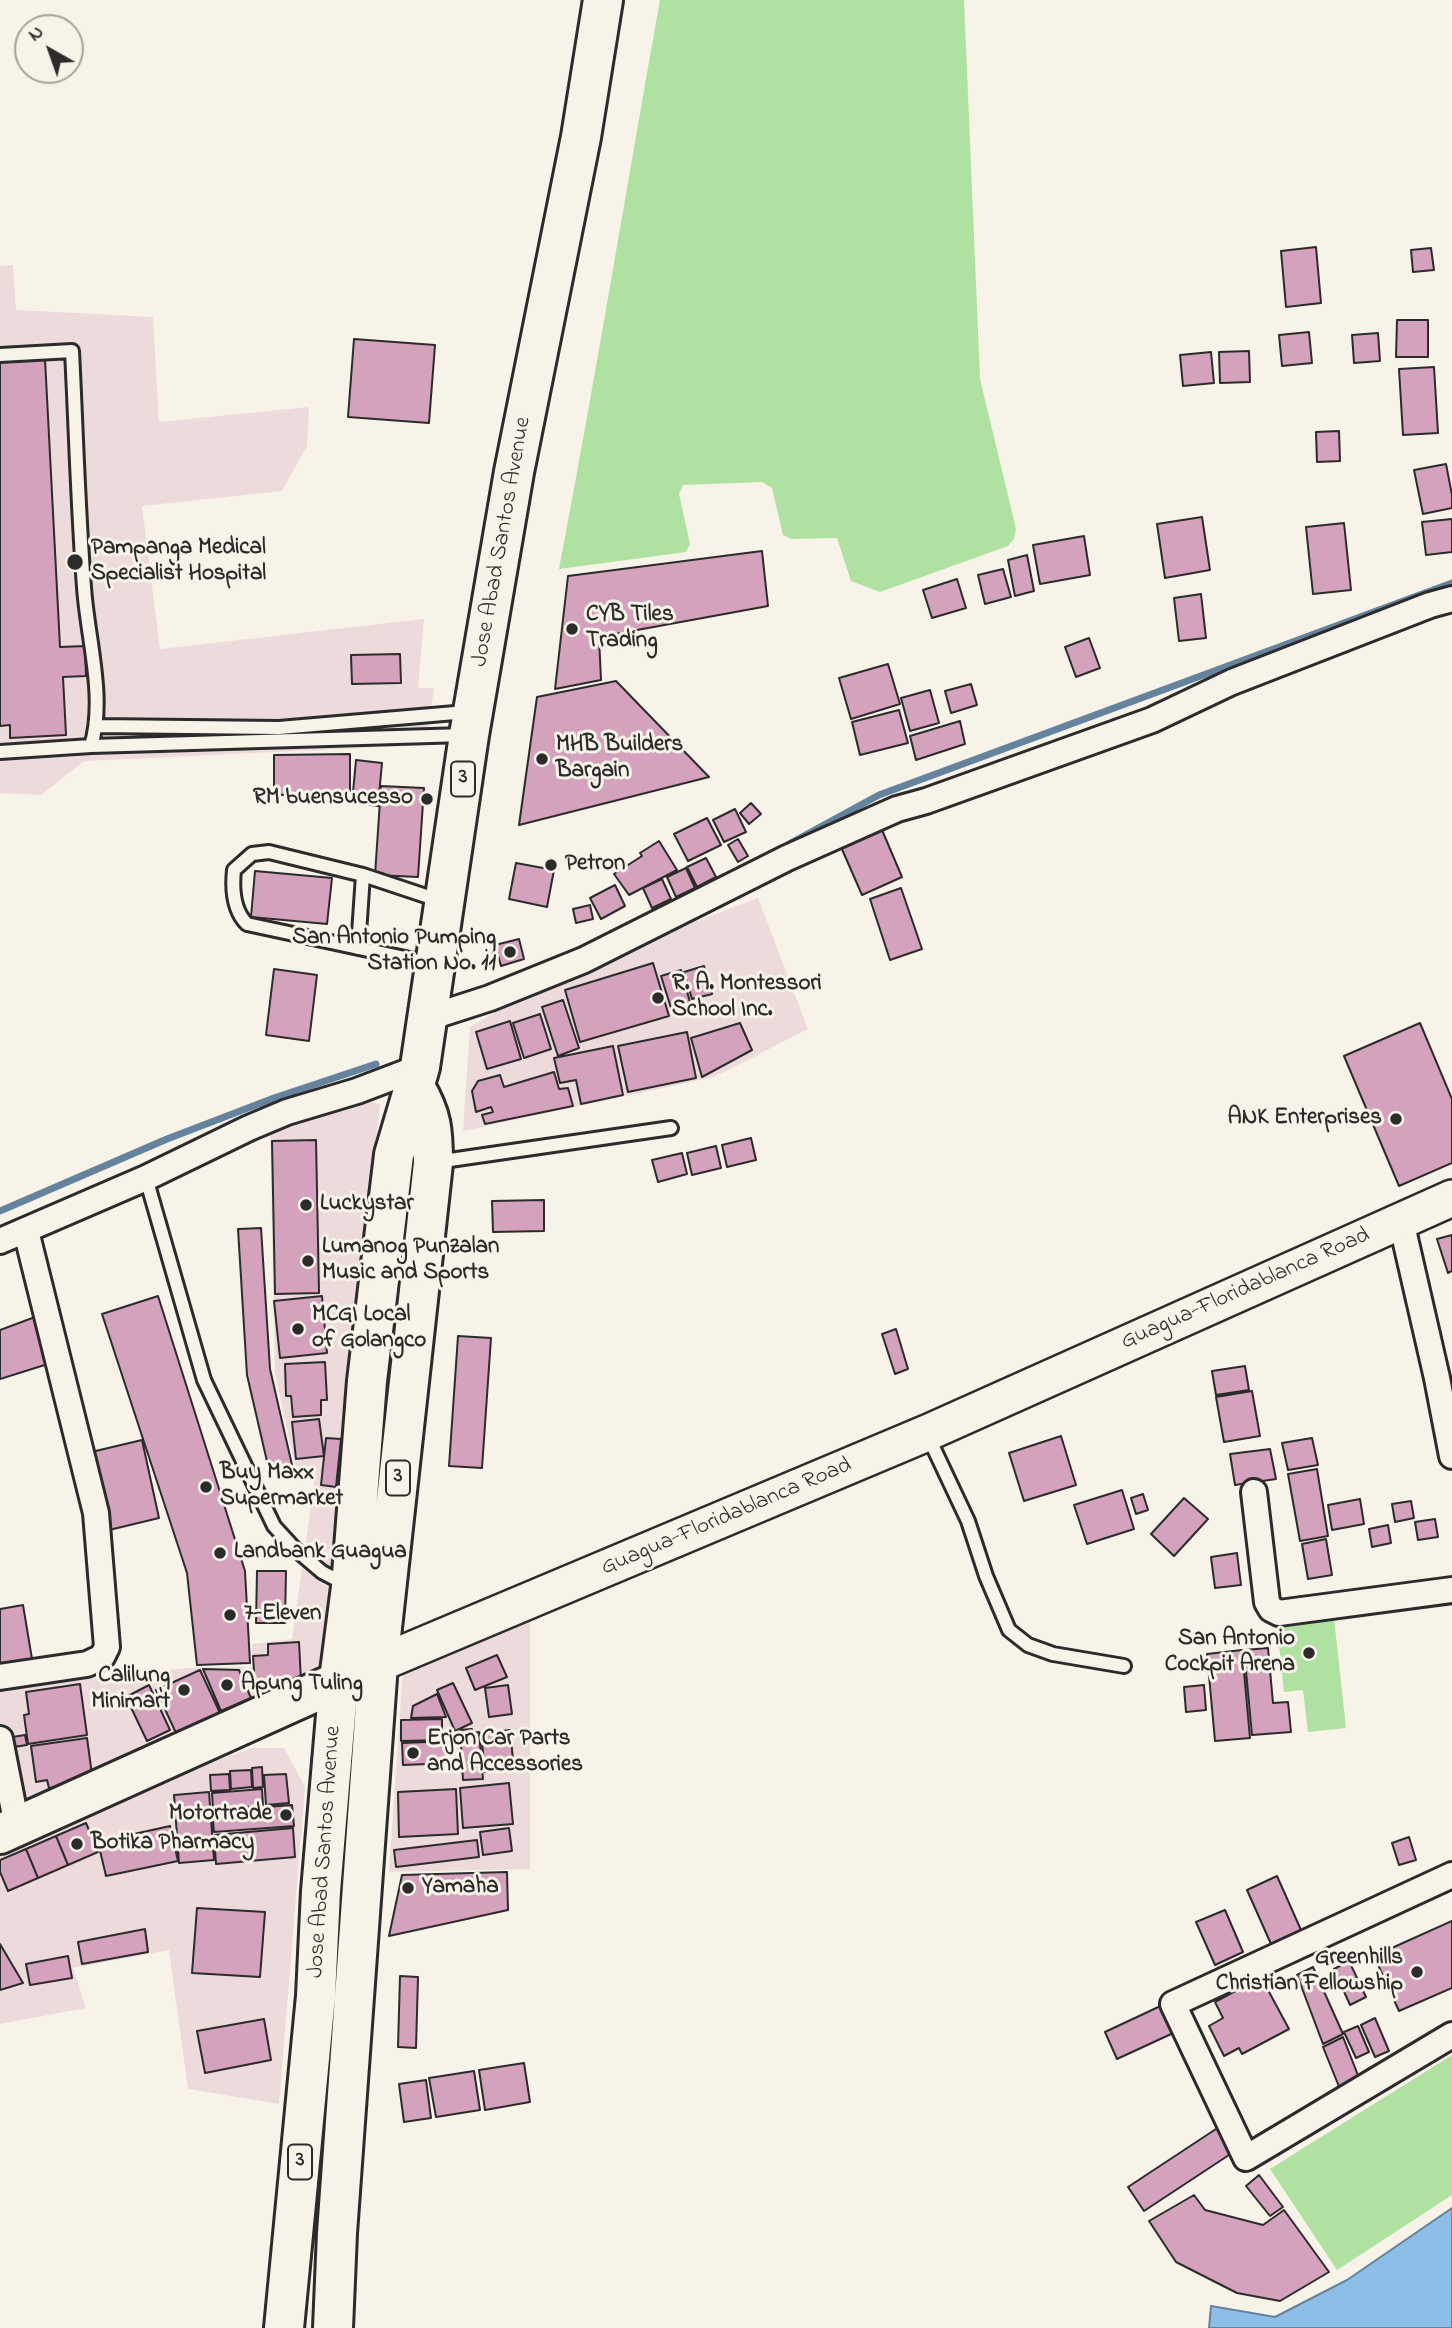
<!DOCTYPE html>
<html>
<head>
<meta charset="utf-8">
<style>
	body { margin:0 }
	#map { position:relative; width:1452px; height:2328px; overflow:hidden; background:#f7f3e8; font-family:"Indie Flower",sans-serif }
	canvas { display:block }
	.north { position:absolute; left:14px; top:14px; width:70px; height:70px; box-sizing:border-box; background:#f7f3e8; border:2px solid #a5a39c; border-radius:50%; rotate:320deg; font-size:19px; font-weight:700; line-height:28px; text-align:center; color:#2b2b2b }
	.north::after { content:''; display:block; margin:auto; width:24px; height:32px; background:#2b2b2b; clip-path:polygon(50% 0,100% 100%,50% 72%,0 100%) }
</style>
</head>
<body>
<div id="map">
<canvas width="1452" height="2328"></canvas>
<div class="north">N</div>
</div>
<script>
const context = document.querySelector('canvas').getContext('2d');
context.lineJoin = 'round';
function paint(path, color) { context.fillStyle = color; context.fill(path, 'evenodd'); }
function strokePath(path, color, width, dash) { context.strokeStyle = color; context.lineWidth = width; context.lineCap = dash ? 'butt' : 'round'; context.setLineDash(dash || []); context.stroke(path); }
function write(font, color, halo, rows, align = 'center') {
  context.font = font + ' "Indie Flower",sans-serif'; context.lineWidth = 6; context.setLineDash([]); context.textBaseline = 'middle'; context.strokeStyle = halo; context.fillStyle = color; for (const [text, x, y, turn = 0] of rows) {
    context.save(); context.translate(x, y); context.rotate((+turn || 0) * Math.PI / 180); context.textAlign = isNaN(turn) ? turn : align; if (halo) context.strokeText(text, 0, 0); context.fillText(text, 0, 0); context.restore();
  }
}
paint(new Path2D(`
	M13 265 16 310 153 317 159 422 309 407 307 446 282 491 142 506 160 649 424 619 418 688H434L426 745 84 761 41 795 0 793V266Z
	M758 898 808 1029 714 1077 463 1131 470 1027 572 968Z
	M367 1101 380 1104 343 1449 321 1683 0 1827V1688L187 1668 252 1667V1644L292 1639 316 1470 295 1466 275 1373 270 1127Z
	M530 1621V1869L389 1872 403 1669Z
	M252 1748H284L305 1787 279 2104 188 2089 169 1950 73 1968 86 2008 0 2024V1844L97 1803Z`), '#eddbdb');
paint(new Path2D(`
	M660 0H964L980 379 1016 529 1014 539 1008 546 880 592 851 581 837 538 791 539 783 535 772 488 762 482 683 485 679 494 690 544 686 552 559 569C595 380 626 190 660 0Z
	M1333 1609 1346 1728 1308 1732 1303 1690 1284 1692 1276 1616Z
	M1452 2055V2195L1337 2270 1270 2169Z`), '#afe1a1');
const water = new Path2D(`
	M1452 2208V2328H1209L1211 2306 1275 2317 1347 2280Z`);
paint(water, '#8cbee8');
strokePath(water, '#65839c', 2);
strokePath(new Path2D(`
	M789 844 879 795 1452 583
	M0 1211 167 1139 274 1098 376 1064`), '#65839c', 7);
const building = new Path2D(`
	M1316 247 1321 303 1286 307 1281 251Z
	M1431 248 1434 270 1413 272 1411 250Z
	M1397 320H1428V357H1396Z
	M1309 332 1312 363 1282 366 1279 335Z
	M1378 333 1380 361 1354 363 1352 335Z
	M354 339 435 345 429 423 348 417Z
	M1249 351 1250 382 1220 383 1219 352Z
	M1211 352 1214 383 1183 386 1180 355Z
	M45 359 60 647 85 646 86 676 63 677 66 735 10 738V725L0 726V362Z
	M1434 367 1438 433 1403 435 1399 369Z
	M1339 431 1340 461 1317 462 1316 432Z
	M1446 464 1452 495V508L1423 514 1414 470Z
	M1202 517 1210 570 1165 578 1157 524Z
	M1452 519V552L1426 555 1422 522Z
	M1344 523 1351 590 1313 594 1306 527Z
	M1084 536 1090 575 1040 584 1033 545Z
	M762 551 768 606 599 637 601 680 555 689 568 576Z
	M1027 555 1034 591 1015 596 1008 560Z
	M1003 569 1011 597 985 604 978 575Z
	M957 579 966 608 932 618 923 590Z
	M1201 594 1206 638 1179 641 1174 598Z
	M1089 638 1100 668 1076 677 1065 647Z
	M400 654 401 683 352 684 351 655Z
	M888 664 900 704 851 719 839 678Z
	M616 681 709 777 519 825 537 697Z
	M971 684 977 705 951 713 945 691Z
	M930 690 939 723 910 731 901 698Z
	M899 710 908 743 860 755 852 722Z
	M960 721 965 744 916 760 910 736Z
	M350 754V794L274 795V755Z
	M356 760 382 763 378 806 352 803Z
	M381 786 424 788 418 877 375 875Z
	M751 803 761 814 749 824 740 813Z
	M735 809 746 832 724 842 713 820Z
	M707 818 721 845 688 861 674 834Z
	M882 830 902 877 862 895 841 847Z
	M738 839 748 856 738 862 728 845Z
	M659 841 677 870 629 895 614 874 642 856 640 853Z
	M706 858 716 877 697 887 687 867Z
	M516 863 554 870 547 907 509 899Z
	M686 868 695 888 676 897 667 877Z
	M255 871 332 878 327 924 251 917Z
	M662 879 671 899 652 908 643 888Z
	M615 885 625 906 601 919 590 898Z
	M901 888 922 949 890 960 870 899Z
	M590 905 593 919 576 923 573 909Z
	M519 939 524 959 501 966 495 945Z
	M653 963 669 1016 580 1042 565 990Z
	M704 966 712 994 692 999 684 972Z
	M274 969 317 975 309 1041 266 1035Z
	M681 970 690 1002 671 1008 661 976Z
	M563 1000 579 1048 558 1056 542 1007Z
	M540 1014 551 1049 524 1058 513 1023Z
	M510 1021 521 1059 487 1069 476 1032Z
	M740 1023 752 1050 702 1077 691 1038Z
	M1420 1023 1452 1099V1163L1399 1186 1344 1056Z
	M687 1032 696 1078 628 1092 618 1046Z
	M613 1046 623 1095 581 1104 576 1080 560 1083 554 1058Z
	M554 1072 559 1089 568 1088 573 1106 485 1124 482 1115 493 1112 491 1107 476 1112 472 1091 478 1081 500 1075 504 1087Z
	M751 1138 756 1160 727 1167 722 1145Z
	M316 1140 319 1293 275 1294 272 1141Z
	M716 1146 721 1168 692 1175 687 1153Z
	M682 1153 687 1174 658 1182 652 1160Z
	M544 1200V1231L493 1232 492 1201Z
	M261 1228 270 1369 292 1465 269 1470 247 1375 238 1229Z
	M1452 1235V1271L1448 1273 1437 1239Z
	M158 1296 245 1571 250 1663 197 1665 187 1573 102 1314Z
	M322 1296 327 1353 280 1358 274 1301Z
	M35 1317 51 1363 0 1379V1330Z
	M896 1329 908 1369 895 1374 882 1334Z
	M458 1336 491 1338 482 1468 449 1466Z
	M325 1362 327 1400H321V1415L293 1417 291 1396H286L285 1364Z
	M1245 1366 1249 1390 1216 1395 1212 1371Z
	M1252 1391 1260 1436 1224 1442 1216 1397Z
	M319 1419 324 1456 296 1459 292 1422Z
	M1061 1436 1076 1485 1024 1501 1009 1453Z
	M326 1438 341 1439 336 1487 321 1485Z
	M1312 1438 1318 1465 1288 1470 1282 1443Z
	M142 1440 159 1518 105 1531 87 1453Z
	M1270 1449 1276 1479 1235 1485 1230 1454Z
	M1317 1469 1328 1536 1300 1541 1288 1474Z
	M1122 1490 1134 1529 1087 1544 1074 1505Z
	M1143 1494 1148 1510 1136 1514 1131 1498Z
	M1184 1498 1208 1519 1174 1556 1151 1534Z
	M1360 1499 1364 1524 1332 1530 1328 1505Z
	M1411 1501 1414 1518 1395 1522 1392 1504Z
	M1435 1519 1438 1537 1418 1540 1415 1522Z
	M1388 1525 1391 1543 1372 1547 1369 1529Z
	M1326 1539 1332 1575 1308 1579 1302 1544Z
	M1237 1553 1241 1585 1215 1588 1211 1557Z
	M257 1571H286L285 1623H256Z
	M23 1605 32 1659 0 1665V1609Z
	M299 1642 301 1681 249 1684 248 1671H254L253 1656 268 1655V1644Z
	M1268 1648 1273 1703 1288 1702 1291 1732 1252 1735 1244 1650Z
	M1242 1650 1250 1738 1215 1741 1207 1654Z
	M497 1655 507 1677 475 1690 466 1668Z
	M203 1669 239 1670 251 1698 221 1711Z
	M200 1670 220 1713 176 1733 156 1690Z
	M453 1683 472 1723 455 1731 437 1690Z
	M80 1684 87 1735 28 1744 24 1715 29 1714 26 1692Z
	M149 1685 170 1730 147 1741 126 1697Z
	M508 1685 512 1714 489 1717 485 1688Z
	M1204 1685 1206 1710 1186 1712 1184 1687Z
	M437 1694 446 1717 411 1718 413 1706Z
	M442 1719V1740L401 1741V1720Z
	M472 1729V1733L479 1732 483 1779 463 1780 460 1730Z
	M510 1730 514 1769 485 1772 481 1733Z
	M25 1735 27 1745 7 1748 6 1738Z
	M87 1738 93 1782 49 1788 47 1780 36 1782 31 1746Z
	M452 1741 453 1763 403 1765 402 1743Z
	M262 1767 263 1787 253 1788 252 1768Z
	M251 1770 252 1787 231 1789 230 1771Z
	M229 1774 230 1790 211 1791 210 1775Z
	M286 1774 289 1803 266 1805 264 1775Z
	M509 1783 513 1824 463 1828 460 1788Z
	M262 1789 263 1806 213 1809 212 1793Z
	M456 1789 458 1834 399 1837 398 1792Z
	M209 1792 214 1860 179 1863 174 1795Z
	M292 1805 294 1826 214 1832 212 1811Z
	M86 1823 98 1852 68 1865 56 1836Z
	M170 1826 178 1861 106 1876 98 1842Z
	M293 1828 295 1857 216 1864 214 1835Z
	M509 1828 512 1851 483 1855 480 1832Z
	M56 1836 68 1865 38 1878 26 1849Z
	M1409 1837 1416 1860 1399 1865 1392 1843Z
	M477 1840 479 1857 396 1867 394 1850Z
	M26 1849 38 1878 8 1891 0 1872V1860Z
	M507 1872 508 1910 389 1936 402 1875Z
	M1277 1876 1301 1930 1271 1944 1247 1890Z
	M197 1908 265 1912 260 1977 192 1973Z
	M1225 1910 1243 1952 1215 1965 1196 1922Z
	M1452 1921V1988L1399 2011 1374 1956Z
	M145 1929 148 1952 82 1964 78 1942Z
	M0 1944 23 1983 0 1990Z
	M68 1956 72 1978 30 1985 26 1964Z
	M1349 1961 1366 1997 1350 2005 1334 1969Z
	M1313 1967 1343 2034 1323 2044 1297 1975Z
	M400 1976 418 1977 416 2048 398 2047Z
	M1261 1977 1289 2029 1242 2054 1239 2048 1224 2056 1209 2026 1223 2018 1215 2002Z
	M1169 2002 1182 2029 1117 2059 1105 2032Z
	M1375 2018 1389 2051 1375 2057 1361 2025Z
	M264 2019 271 2060 205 2073 197 2031Z
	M1358 2026 1369 2052 1356 2058 1344 2032Z
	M1343 2037 1361 2083 1342 2094 1323 2047Z
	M524 2063 530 2102 485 2110 479 2070Z
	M474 2071 480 2110 436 2117 429 2078Z
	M426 2080 431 2118 404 2122 399 2084Z
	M1219 2127 1235 2151 1144 2211 1128 2187Z
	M1259 2175 1283 2207 1270 2216 1246 2186Z
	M1194 2195 1205 2210 1263 2225 1284 2210 1329 2272 1280 2301 1237 2293 1176 2262 1149 2221Z`);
paint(building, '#d5a2bd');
strokePath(building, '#2b2b2b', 2);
const service = new Path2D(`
	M0 355 72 351C76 430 78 508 84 587 87 636 106 698 91 746
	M97 726 279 728 467 712
	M0 752 91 746 465 735
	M358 948 363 875
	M433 964 247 924C233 910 232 889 234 870L252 854 269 852 363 875 441 901
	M436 1162 671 1128
	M146 1178 204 1380 274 1526 295 1549 322 1572 345 1584
	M927 1434 968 1521 986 1576 1009 1630 1028 1645 1053 1654 1124 1666`);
const minor = new Path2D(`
	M428 1018 490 998 584 960 787 858 897 809 926 801 1152 720 1232 682 1430 605 1452 599
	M1401 1221 1437 1378 1452 1456
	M0 1241 146 1178 249 1128 287 1112 357 1091 420 1067
	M1254 1492 1267 1602 1271 1609 1279 1613 1452 1590
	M0 1677 87 1664 102 1657 107 1647 96 1513 26 1231
	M0 1739 17 1826
	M1452 1875 1173 2004 1246 2158 1452 2035`);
const secondary = new Path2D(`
	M378 1664 927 1433 1452 1198`);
const primary = new Path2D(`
	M0 1834 366 1669`);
const trunk = new Path2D(`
	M284 2328 316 1996 321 1891 339 1680 351 1587 367 1381 394 1155 420 1067 469 735 514 472 581 137 603 0
	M333 2328 337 2233 378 1664 433 1163C433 1131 432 1115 415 1087`);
strokePath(service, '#2b2b2b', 18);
strokePath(minor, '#2b2b2b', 30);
strokePath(secondary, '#2b2b2b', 40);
strokePath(primary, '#2b2b2b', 44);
strokePath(trunk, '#2b2b2b', 44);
strokePath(service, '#f7f3e8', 12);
strokePath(minor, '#f7f3e8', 24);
strokePath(secondary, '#f7f3e8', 35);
strokePath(primary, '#f7f3e8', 38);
strokePath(trunk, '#f7f3e8', 38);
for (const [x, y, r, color] of [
	[75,562,9,"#2b2b2b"],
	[572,629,7,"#2b2b2b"],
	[542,759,7,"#2b2b2b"],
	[427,799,7,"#2b2b2b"],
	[551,865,7,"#2b2b2b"],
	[510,952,7,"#2b2b2b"],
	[658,998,7,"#2b2b2b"],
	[1396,1119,7,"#2b2b2b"],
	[306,1205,7,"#2b2b2b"],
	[308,1261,7,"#2b2b2b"],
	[298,1329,7,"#2b2b2b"],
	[206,1487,7,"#2b2b2b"],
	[220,1553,7,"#2b2b2b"],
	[230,1615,7,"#2b2b2b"],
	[1309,1653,7,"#2b2b2b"],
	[227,1685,7,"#2b2b2b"],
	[184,1690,7,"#2b2b2b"],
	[413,1753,7,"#2b2b2b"],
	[286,1815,7,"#2b2b2b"],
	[77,1844,7,"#2b2b2b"],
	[408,1888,7,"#2b2b2b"],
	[1417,1972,7,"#2b2b2b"]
]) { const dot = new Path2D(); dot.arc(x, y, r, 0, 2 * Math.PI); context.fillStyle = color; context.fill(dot); strokePath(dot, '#f7f3e8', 2.5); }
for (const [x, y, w] of [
	[463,779,24],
	[398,1478,24],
	[300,2162,24]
]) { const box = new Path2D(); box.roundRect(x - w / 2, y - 17.5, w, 35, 5); context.fillStyle = '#f7f3e8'; context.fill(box); strokePath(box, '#2b2b2b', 2); }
write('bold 21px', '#2b2b2b', null, [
	["3",463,779],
	["3",398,1478],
	["3",300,2162]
]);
write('23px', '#2b2b2b', '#f7f3e8', [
	["Jose Abad Santos Avenue",503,542,-80],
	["Guagua-Floridablanca Road",1246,1290,-24],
	["Guagua-Floridablanca Road",727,1518,-23],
	["Jose Abad Santos Avenue",326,1852,-86]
]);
write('bold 23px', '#2b2b2b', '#f7f3e8', [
	["Pampanga Medical",91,549],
	["Specialist Hospital",91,575],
	["CYB Tiles",586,616],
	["Trading",586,642],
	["MHB Builders",556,746],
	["Bargain",556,772],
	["RM buensucesso",413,799,"right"],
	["Petron",565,865],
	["San Antonio Pumping",496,939,"right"],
	["Station No. 11",496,965,"right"],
	["R. A. Montessori",672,985],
	["School Inc.",672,1011],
	["ANK Enterprises",1382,1119,"right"],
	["Luckystar",320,1205],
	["Lumanog Punzalan",322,1248],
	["Music and Sports",322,1274],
	["MCGI Local",312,1316],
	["of Golangco",312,1342],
	["Buy Maxx",220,1474],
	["Supermarket",220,1500],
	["Landbank Guagua",234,1553],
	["7-Eleven",244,1615],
	["San Antonio",1295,1640,"right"],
	["Cockpit Arena",1295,1666,"right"],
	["Calilung",170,1677,"right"],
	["Minimart",170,1703,"right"],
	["Apung Tuling",241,1685],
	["Erjon Car Parts",427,1740],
	["and Accessories",427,1766],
	["Motortrade",272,1815,"right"],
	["Botika Pharmacy",91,1844],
	["Yamaha",422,1888],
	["Greenhills",1403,1959,"right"],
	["Christian Fellowship",1403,1985,"right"]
], 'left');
</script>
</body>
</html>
